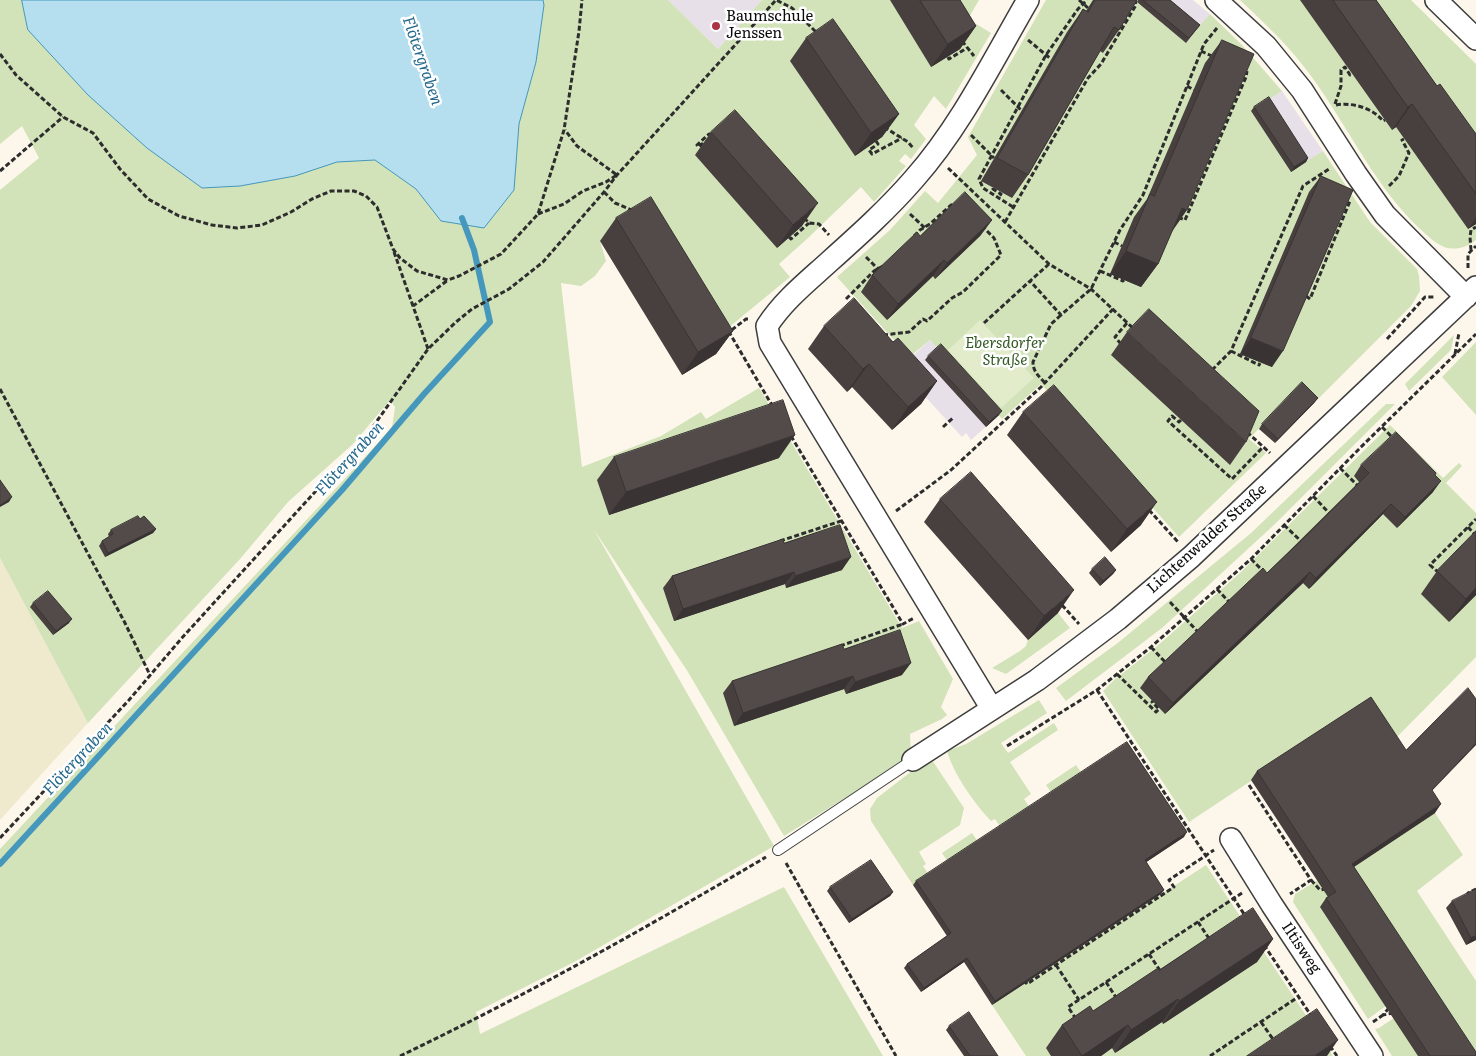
<!DOCTYPE html>
<html>
<head>
<meta charset="utf-8">
<style>
	body { margin:0 }
	canvas { display:block; background:#fdf7eb }
</style>
</head>
<body>
<canvas width="1476" height="1056"></canvas>
<script>
const context = document.querySelector('canvas').getContext('2d');
context.lineJoin = 'round';
function paint(path, color) { context.fillStyle = color; context.fill(path, 'evenodd'); }
function strokePath(path, color, width, dash) { context.strokeStyle = color; context.lineWidth = width; context.lineCap = dash ? 'butt' : 'round'; context.setLineDash(dash || []); context.stroke(path); }
function write(font, color, halo, rows, align = 'center') {
  context.font = font + ' Literata,serif'; context.lineWidth = 5; context.setLineDash([]); context.textBaseline = 'middle'; context.strokeStyle = halo; context.fillStyle = color; for (const [text, x, y, turn = 0] of rows) {
    context.save(); context.translate(x, y); context.rotate((+turn || 0) * Math.PI / 180); context.textAlign = isNaN(turn) ? turn : align; if (halo) context.strokeText(text, 0, 0); context.fillText(text, 0, 0); context.restore();
  }
}
paint(new Path2D(`
	M668 0H762L718 49Z
	M1139 0H1193L1210 14 1186 43 1137 2Z
	M1282 91 1323 151 1291 172 1251 111Z
	M930 340 999 415 971 440 966 433 962 437 899 368Z`), '#e7e0e9');
paint(new Path2D(`
	M0 558 88 723 0 820Z`), '#efe9ce');
paint(new Path2D(`
	M0 0H668L718 49 762 0H979L968 19 991 33 946 109 934 96 914 125 926 139 911 159 905 154 899 161 906 166 874 202 861 187 808 238 779 264 790 277 722 333 600 241 606 261 595 276 581 286 561 283 582 467 661 436 701 412 706 419 759 388 902 628 919 621 953 679 941 707 947 715 942 719 910 734 911 754 858 790 784 836 688 672 593 528 774 846 576 961 476 1012 480 1034 784 887 883 1056H0V849L392 428 395 407 390 400 353 444 288 502 240 559 88 723 0 558V190L39 158 22 126 0 144Z
	M1046 0H1139L1137 2 1185 42 1210 14 1242 45 1282 91 1251 111 1291 171 1323 151 1370 222 1417 269 1419 276 1420 291 1411 306 1315 402 1299 387 1249 439 1266 453 1179 537 1041 384 1002 419 930 340 913 354 892 338 837 277 890 230 925 191 938 203 977 155 968 137Z
	M1240 0H1411L1476 64V240C1468 247 1455 251 1444 247 1435 243 1428 236 1420 229 1370 182 1344 116 1301 63 1283 40 1261 20 1240 0Z
	M1454 335 1451 350 1409 391 1405 384Z
	M1476 342V415L1442 377Z
	M1386 404H1395L1275 524 1162 628 1066 701 1056 688 1119 642 1251 533Z
	M1390 425 1443 478 1459 463 1462 466 1446 483 1476 513V657L1390 744 1364 706 1189 822 1103 691 1114 680 1156 647 1241 572Z
	M1058 613 1070 628 1006 674 992 668 1020 651 1026 646 1028 639Z
	M1039 700 1047 713 1001 743 1008 753 1054 723 1058 730 1010 762 1031 794 1024 799 1030 808 1001 828 995 819 991 821C974 803 954 775 947 751L966 744Z
	M930 757 964 808 960 825 919 852 926 864 923 866 929 875 913 885 871 821 870 809 877 798Z
	M1076 765 1082 774 1052 794 1046 785Z
	M1435 813 1463 855 1417 891 1476 981V1056H1392L1375 1029 1379 1028 1394 1018 1386 1006 1368 1019 1293 902 1295 894C1340 865 1390 843 1435 813Z
	M972 833 978 842 948 862 942 853Z
	M1206 865 1333 1056H1026L992 1005Z`), '#d2e2b9');
paint(new Path2D(`
	M980 320 1034 378 1001 408 948 350Z`), '#e2ebca');
const water = new Path2D(`
	M22 0H543L544 5 536 62 519 124 514 190 484 228 441 221 416 189 375 160 337 162 295 176 240 186 202 188 147 148 88 95 28 30Z`);
paint(water, '#b5deee');
strokePath(water, '#4598bc', 1);
strokePath(new Path2D(`
	M0 864 268 571 342 490 424 394 490 322 474 250 462 218`), '#4598bc', 6);
const service = new Path2D(`
	M778 850 913 760`);
const minor = new Path2D(`
	M1216 0 1266 46 1302 90 1356 174 1385 215 1466 297
	M1436 0 1476 39
	M992 709 770 343 767 326C784 300 807 282 830 261 859 235 888 209 914 179 961 126 993 60 1028 0
	M913 760 1037 680 1118 619 1191 557 1476 287
	M1231 839 1272 905 1372 1056`);
strokePath(service, '#3e3e3e', 12);
strokePath(minor, '#3e3e3e', 24);
strokePath(new Path2D(`
	M1079 0 1088 8
	M1028 40 1051 59
	M962 41 974 56
	M1201 51 1214 57
	M0 54 16 75 63 117 93 133 120 169 148 199 179 216 212 225 237 228 262 225 291 212 312 199 331 191H354L366 196 377 207 393 249 400 258 417 271 448 280 459 276 501 254 538 214 564 130 579 31 582 0
	M948 57 949 59 967 48
	M1187 86 1194 90
	M1001 90 1022 111
	M1335 104 1341 86V70L1345 67 1350 75 1352 74
	M1336 105C1352 102 1373 108 1383 121L1385 120
	M884 127 908 142 913 148
	M971 135 994 158
	M876 141 878 144 869 150 872 154 902 138
	M703 143 699 147 697 145 709 134H713
	M948 168 1049 264 1091 289 1135 330
	M0 171 63 117
	M1389 186 1399 176 1409 153 1402 140 1404 139
	M993 188V189L1001 194 998 198
	M604 192 615 203 634 211
	M1013 207 983 188 979 179 1046 55 1078 9 1087 0
	M538 214 564 204 583 191 606 182 617 175 577 146 565 130
	M910 214 925 228
	M1180 216V218L1185 220 1246 77 1247 71
	M804 218 809 223 819 224 829 235
	M1005 222 1088 78 1101 64 1136 5 1135 0
	M914 236 920 230 930 224 951 205 957 204
	M789 237 791 239 809 223
	M1114 242 1122 246
	M1471 250 1470 237 1471 230 1476 227
	M394 252 413 306
	M866 257 879 270
	M1049 264 1030 281 1061 315 1091 289 1120 230 1143 195 1204 44 1217 28
	M1468 268V254L1476 246
	M1100 271 1123 281 1124 280
	M1306 296 1310 299 1350 201
	M846 299 874 271 883 266
	M748 319H746L729 332 773 407
	M984 323 1030 281
	M883 335 909 332 923 319 927 321 952 298 963 292 1001 255 994 238 983 227
	M1387 339 1425 297H1435
	M1121 344 1115 337 1127 323
	M428 349 413 306 448 280
	M1231 351 1259 365 1260 363
	M1455 354 1459 333
	M1212 370 1231 351 1303 186 1329 169
	M1045 383C1039 376 1033 372 1033 362L1051 324 1061 315
	M0 389 125 623 150 675
	M1181 420 1179 422 1172 416 1168 421 1232 479 1263 447
	M943 427 954 417
	M1382 427 1394 439
	M1247 432 1270 453
	M791 436 903 624 914 618
	M1340 468 1358 486
	M1313 496 1330 514
	M1149 510 1178 542
	M896 511 951 470 1041 387 1113 309
	M1284 525 1302 542
	M1468 527 1476 536
	M780 541 841 521
	M1251 559 1263 571
	M1439 573 1430 565 1476 519
	M1217 589 1230 603
	M1170 602 1198 632
	M1062 605 1079 624
	M840 646 903 624
	M1151 647 1166 663
	M1117 674 1156 712 1159 709 1152 702 1153 701
	M1097 690 1246 917
	M1007 746 1097 690 1151 647 1185 617 1251 559 1360 448 1476 334
	M1249 785 1311 880 1290 894
	M0 838 129 700 181 639 324 482 360 445 428 349 456 322 472 309 509 289 543 262 604 192 617 175 776 0 792 8 817 33
	M786 863 896 1056
	M1311 880 1320 890 1325 889
	M1469 896 1468 893 1476 889
	M1198 922 1210 940
	M1264 945 1312 1017
	M1149 954 1161 972
	M1056 965 1079 1000
	M1024 980 1027 984 1174 887 1169 880 1214 850
	M1106 982 1117 999
	M1389 1008 1383 1015 1393 1013
	M1076 1019 1068 1007 1242 893
	M1261 1022 1275 1042
	M1373 1022 1383 1015
	M1330 1046 1337 1056
	M400 1056C525 996 646 928 766 857
	M1210 1056 1298 997`), '#2d2d2d', 3, [5, 2.5]);
strokePath(service, '#fff', 10);
strokePath(minor, '#fff', 21);
paint(new Path2D(`
	M890 0H960L976 26 960 49 931 67Z
	M1093 0H1137L1119 30 1103 53 1100 51 1028 175 1012 198 981 181 1067 32 1083 9 1086 11Z
	M1138 0H1170L1200 25 1186 43 1137 2Z
	M1300 0H1376L1437 86 1476 134V224L1468 229 1396 127 1392 130Z
	M806 38 899 114 882 137 855 156 790 61Z
	M1222 40 1171 233 1158 264 1141 287 1110 274 1134 217 1147 199 1205 63Z
	M1254 107 1308 158 1306 162 1291 172 1251 111Z
	M711 132 802 226 777 248 695 155Z
	M1321 176 1272 367 1240 354 1309 192Z
	M616 218 733 331 716 354 682 375 600 241Z
	M992 220 980 236 935 279 933 276 887 320 861 292 872 275 920 236Z
	M824 326 893 342 937 381 921 404 892 430 852 387 847 392 808 349Z
	M1127 332 1246 442 1230 465 1111 355Z
	M928 356 999 415 986 427 925 360Z
	M1315 402 1275 443 1259 429 1262 424Z
	M1023 412 1141 525 1111 552 1007 435Z
	M614 457 779 458 609 515 597 480Z
	M1361 465 1435 475 1433 492 1397 528 1383 514 1309 589 1303 583 1165 714 1140 688 1148 677 1267 573 1359 482 1354 476Z
	M940 499 1058 613 1028 640 924 522Z
	M140 519 156 529 153 533 105 557 99 546 102 541 109 537 108 534 111 530Z
	M1476 531V595L1449 622 1421 594 1437 571Z
	M784 543 842 570 786 588 785 584 674 621 663 588 672 576Z
	M1092 569 1116 570 1113 574 1100 586 1089 573Z
	M33 603 69 623 53 635 30 607Z
	M844 649 902 675 846 694 844 689 734 726 723 693 732 681Z
	M1257 771 1432 791 1435 813 1354 867 1476 1056H1418L1320 907 1326 898 1328 897 1251 780Z
	M1184 837 1146 862 1164 890 1161 894 992 1005 964 962 921 992 904 968 907 964 947 936 913 885 916 881Z
	M830 887 893 892 890 896 849 923 827 891Z
	M1452 901 1476 940 1466 945 1446 908Z
	M1273 939 1257 962 1163 1024 1162 1022 1115 1053 1112 1048 1101 1056H1051L1046 1048 1062 1025 1093 1011 1159 970Z
	M949 1026 998 1056H964L946 1030Z`), '#47403f');
paint(new Path2D(`
	M976 26 960 49 931 67 948 44Z
	M1412 104 1396 127 1392 130 1408 107Z
	M899 114 882 137 855 156 871 133Z
	M1308 158 1306 162 1291 172 1294 167Z
	M818 203 802 226 777 248 793 225Z
	M1182 208 1187 210 1171 233Z
	M1476 218V224L1468 229Z
	M992 220 980 236 935 279 947 263Z
	M1126 251 1158 264 1141 287 1110 274Z
	M944 260 933 276 887 320 898 304Z
	M733 331 716 354 682 375 698 352Z
	M1251 338 1283 351 1272 367 1240 354Z
	M869 364 852 387 847 392 863 369Z
	M937 381 921 404 892 430 908 407Z
	M1318 398 1315 402 1275 443 1278 439Z
	M1002 411 999 415 986 427 989 422Z
	M795 435 779 458 609 515 626 492Z
	M1441 481 1433 492 1397 528 1405 517Z
	M12 497 9 502 0 507V505Z
	M1157 502 1141 525 1111 552 1127 529Z
	M1391 504 1383 514 1309 589 1316 578Z
	M156 529 153 533 105 557 108 553Z
	M851 557 842 570 786 588 795 576Z
	M1116 570 1113 574 1100 586 1103 581Z
	M794 572 785 584 674 621 683 609Z
	M1310 572 1303 583 1165 714 1173 703Z
	M1476 588V595L1449 622 1466 599Z
	M1074 590 1058 613 1028 640 1044 616Z
	M72 619 69 623 53 635 56 631Z
	M911 663 902 675 846 694 855 682Z
	M853 676 844 689 734 726 743 713Z
	M1476 743V745L1425 798 1432 790Z
	M1441 804 1435 813 1346 872 1352 864Z
	M1187 832 1184 837 1142 865 1145 860Z
	M1164 890 1161 894 992 1005 995 1001Z
	M893 892 890 896 849 923 852 919Z
	M1476 935V940L1466 945 1471 938Z
	M1273 939 1257 962 1163 1024 1179 1001Z
	M967 958 964 962 921 992 924 988Z
	M1178 999 1162 1022 1115 1053 1131 1030Z
	M1128 1025 1112 1048 1101 1056H1082Z
	M1338 1040 1327 1056H1314Z`), '#393433');
const building = new Path2D(`
	M920 0H960L976 26 948 44Z
	M1095 0H1137L1119 30 1114 27 1028 175 997 158 1083 9 1088 12Z
	M1143 0H1170L1200 25 1189 38Z
	M1333 0H1376L1437 86 1440 84 1476 134V194L1412 104 1408 107Z
	M833 19 899 114 871 133 806 38Z
	M1222 40 1254 54 1187 210 1182 208 1158 264 1126 251 1150 194 1154 196Z
	M1269 97 1308 158 1294 167 1254 107Z
	M735 110 818 203 793 225 711 132Z
	M1321 176 1353 190 1283 351 1251 338Z
	M965 192 992 220 947 263 944 260 898 304 872 275 917 232 920 236Z
	M651 197 733 331 698 352 616 218Z
	M854 298 893 342 898 338 937 381 908 407 869 364 863 369 824 326Z
	M1149 309 1259 411 1246 442 1127 332Z
	M941 344 1002 411 989 422 928 356Z
	M1302 382 1318 398 1278 439 1262 424Z
	M1054 385 1157 502 1127 529 1023 412Z
	M783 400 795 435 626 492 614 457Z
	M1396 432 1436 473 1435 475 1441 481 1405 517 1391 504 1316 578 1310 572 1173 703 1148 677 1263 568 1267 573 1310 532 1369 473 1361 465Z
	M971 472 1074 590 1044 616 940 499Z
	M0 480 12 497 0 505Z
	M138 516 140 519 144 516 156 529 108 553 102 541 113 534 111 530Z
	M840 525 851 557 795 576 794 572 683 609 672 576 783 539 784 543Z
	M1476 531V588L1466 599 1437 571Z
	M1105 557 1116 570 1103 581 1092 569Z
	M48 591 72 619 56 631 33 603Z
	M900 630 911 663 855 682 853 676 743 713 732 681 842 644 844 649Z
	M1468 688 1476 699V743L1432 790 1441 804 1352 864 1476 1052V1056H1430L1326 898 1336 892 1257 771 1371 697 1406 750Z
	M1127 742 1187 832 1145 860 1164 890 995 1001 967 958 924 988 907 964 951 933 916 881Z
	M871 860 893 892 852 919 830 887Z
	M1476 889V935L1471 938 1452 901Z
	M1253 908 1273 939 1179 1001 1178 999 1131 1030 1128 1025 1082 1056 1062 1025 1090 1006 1093 1011 1158 968 1159 970Z
	M1317 1009 1338 1040 1314 1056H1247Z
	M969 1012 998 1056H970L949 1026Z`);
paint(building, '#524b49');
strokePath(building, '#393433', 1);
for (const [x, y, r, color] of [
	[716,26,5,"#aa3444"]
]) { const dot = new Path2D(); dot.arc(x, y, r, 0, 2 * Math.PI); context.fillStyle = color; context.fill(dot); strokePath(dot, '#fff', 2); }
write('15px', '#0b0b0b', '#fff', [
	["Baumschule",726,17],
	["Jenssen",726,34]
], 'left');
write('italic 15px', '#345a24', '#fff', [
	["Ebersdorfer",1005,344],
	["Straße",1005,361]
]);
write('15px', '#0b0b0b', '#fff', [
	["Lichtenwalder Straße",1207,539,-42],
	["Iltisweg",1301,948,56]
]);
write('italic 16px', '#24698d', '#fff', [
	["Flötergraben",422,61,71],
	["Flötergraben",350,459,-48],
	["Flötergraben",78,759,-47]
]);
</script>
</body>
</html>
